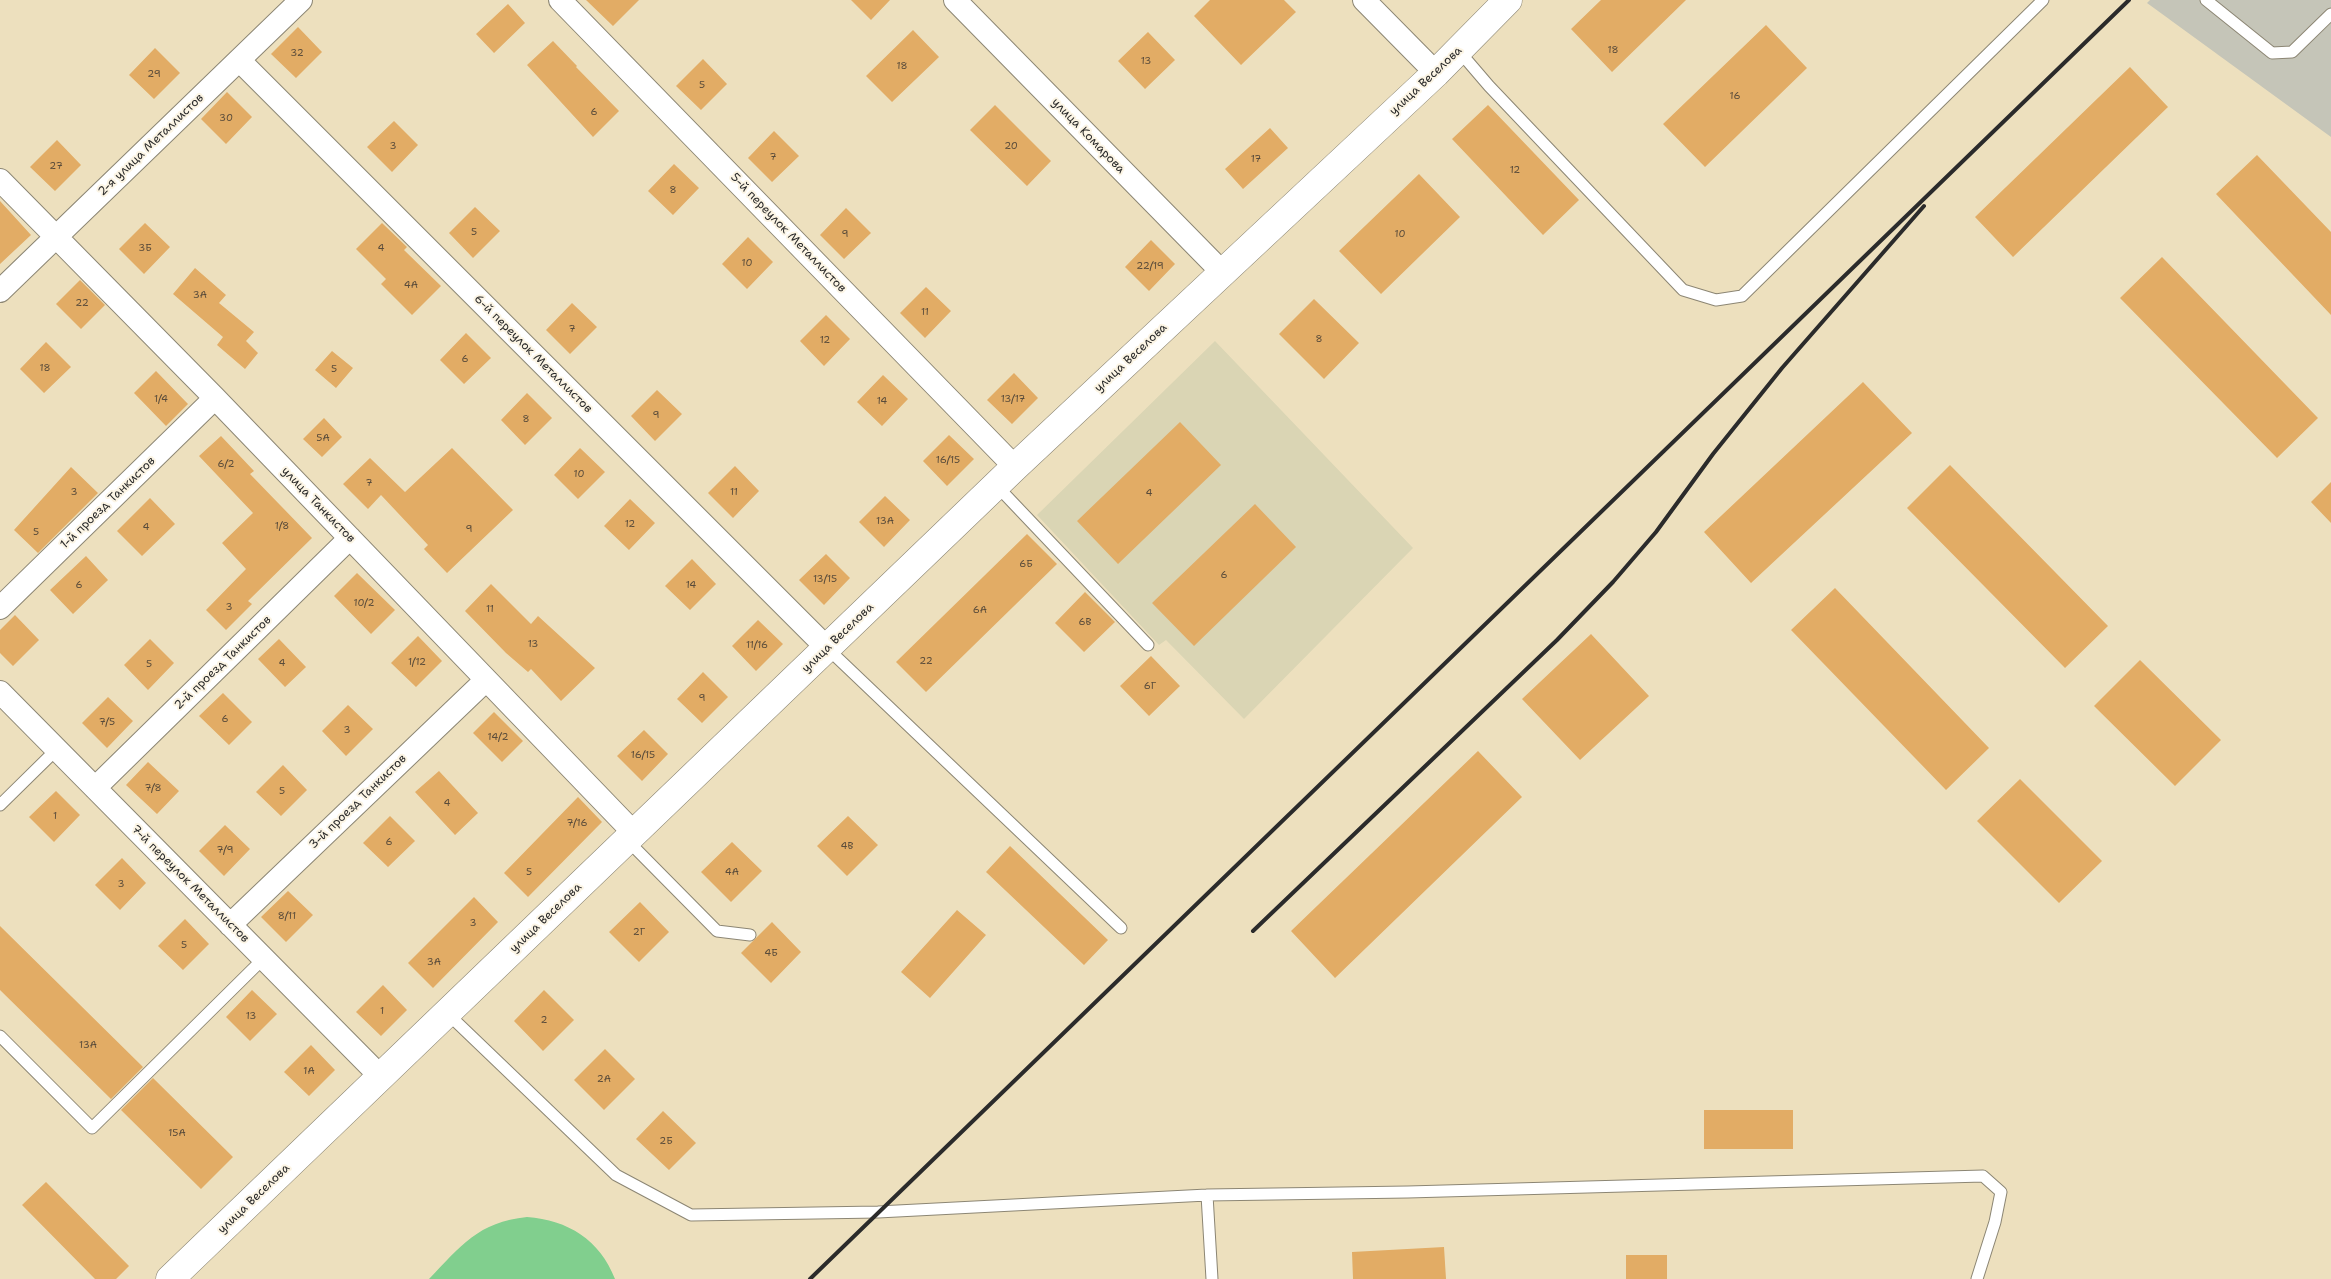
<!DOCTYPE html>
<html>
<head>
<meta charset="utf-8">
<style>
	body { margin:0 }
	canvas { display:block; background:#ede0be }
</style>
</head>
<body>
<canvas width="2331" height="1279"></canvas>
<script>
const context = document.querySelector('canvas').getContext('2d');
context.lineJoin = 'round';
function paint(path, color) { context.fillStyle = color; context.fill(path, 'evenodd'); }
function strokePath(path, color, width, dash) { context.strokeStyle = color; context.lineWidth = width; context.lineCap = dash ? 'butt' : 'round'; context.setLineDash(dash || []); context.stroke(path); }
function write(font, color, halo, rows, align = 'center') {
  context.font = font + ' "Shantell Sans",sans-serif'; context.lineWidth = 4; context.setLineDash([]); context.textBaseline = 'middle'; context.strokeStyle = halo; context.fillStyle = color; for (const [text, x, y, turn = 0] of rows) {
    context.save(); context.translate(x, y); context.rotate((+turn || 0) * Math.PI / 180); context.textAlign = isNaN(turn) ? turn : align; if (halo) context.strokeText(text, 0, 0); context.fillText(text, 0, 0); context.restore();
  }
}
paint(new Path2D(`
	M1215 341 1413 548 1244 719 1166 640 1159 645 1037 515Z`), '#dad5b4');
paint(new Path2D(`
	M2150 0H2331V137L2147 3Z`), '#c5c5b8');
paint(new Path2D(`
	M527 1217C568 1220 600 1240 615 1279H429C461 1246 478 1222 527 1217Z`), '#81cf8e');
paint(new Path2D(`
	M586 0H639L613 26Z
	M851 0H890L871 20Z
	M1210 0H1284L1296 12 1241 65 1194 16Z
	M1601 0H1686L1612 72 1571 29Z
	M508 4 525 23 494 53 476 34Z
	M1766 25 1807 68 1705 167 1663 124Z
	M298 27 322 52 296 78 271 54Z
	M913 30 939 57 892 102 866 76Z
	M1148 32 1175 60 1145 89 1118 61Z
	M553 41 577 66 576 67 619 111 593 137 527 65Z
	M155 48 180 73 154 99 129 75Z
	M703 59 727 84 701 110 676 86Z
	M2130 67 2168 107 2013 257 1975 217Z
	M227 92 252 117 226 144 201 119Z
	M995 105 1051 161 1027 186 970 130Z
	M1488 105 1579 200 1543 235 1452 139Z
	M394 121 418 145 392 172 367 147Z
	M1270 128 1288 148 1243 189 1225 169Z
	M774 131 799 156 772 182 748 158Z
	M57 140 81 165 55 191 30 167Z
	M2257 155 2331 232V315L2216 194Z
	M674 164 699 188 673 215 648 191Z
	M1419 174 1460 217 1381 294 1339 251Z
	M0 201 31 235 0 264Z
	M475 207 500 231 473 258 449 233Z
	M846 208 871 233 844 259 820 235Z
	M145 223 170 247 144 274 119 249Z
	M382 223 407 247 404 250 441 286 412 315 381 284 386 279 356 249Z
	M748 237 773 262 747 289 722 264Z
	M1151 240 1175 264 1149 291 1125 267Z
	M2162 257 2318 418 2277 458 2120 298Z
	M195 268 226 295 219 303 254 332 246 341 258 353 245 369 217 345 223 337 173 294Z
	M80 280 105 305 81 329 56 304Z
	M926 287 951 311 925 338 900 313Z
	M1314 299 1359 343 1324 379 1279 334Z
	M572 303 597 327 570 354 546 330Z
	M826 315 850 339 824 366 800 341Z
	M466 333 491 358 464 384 440 360Z
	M46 342 71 367 44 393 20 369Z
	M332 351 353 368 336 388 315 370Z
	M156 371 188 404 166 426 134 393Z
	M1014 373 1038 398 1012 424 987 400Z
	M883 375 908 399 882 426 857 402Z
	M1863 382 1912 433 1751 583 1704 532Z
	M657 390 682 414 655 441 631 416Z
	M527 393 552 418 525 445 501 420Z
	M324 418 342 437 322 457 303 439Z
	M1180 422 1221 465 1118 564 1077 521Z
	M949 435 974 459 947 486 923 461Z
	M221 436 254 471 250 474 312 538 248 601 252 604 226 630 206 610 246 569 222 543 253 513 199 456Z
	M452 448 513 510 447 573 424 549 428 545 381 495 368 509 343 484 370 458 405 492Z
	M580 448 605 472 578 499 554 475Z
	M1950 465 2108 626 2065 668 1907 508Z
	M735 466 759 491 733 518 708 493Z
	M71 467 98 493 38 553 14 530Z
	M2331 482V523L2311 502Z
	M885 496 910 520 884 547 859 522Z
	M150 498 175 524 142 556 117 531Z
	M630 499 655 523 629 550 604 526Z
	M1255 504 1296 547 1194 646 1152 603Z
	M1027 534 1057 564 926 692 896 662Z
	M826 554 850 578 824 605 799 580Z
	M86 556 108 580 73 614 50 590Z
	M692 559 716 584 690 610 665 586Z
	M357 573 395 610 371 634 334 596Z
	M491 584 531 624 538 616 595 668 561 701 531 669 528 672 506 653 465 611Z
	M1835 588 1989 748 1946 790 1791 630Z
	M1085 592 1115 622 1084 652 1055 623Z
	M15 615 39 640 13 666 0 653V630Z
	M758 620 783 644 756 671 732 646Z
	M1591 634 1649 696 1580 760 1522 699Z
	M418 636 442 661 416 687 391 663Z
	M150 639 174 663 148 690 124 665Z
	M279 639 306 667 285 687 258 659Z
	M1151 656 1180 686 1149 716 1120 686Z
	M2140 660 2221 740 2175 786 2094 706Z
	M703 672 728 697 702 723 677 699Z
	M223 693 252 722 229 745 199 716Z
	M108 697 133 721 107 748 82 723Z
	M348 705 373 729 346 756 322 731Z
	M494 712 523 741 502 762 473 733Z
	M644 730 668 754 642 781 617 756Z
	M1478 751 1522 797 1335 978 1291 931Z
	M148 762 179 791 157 814 126 785Z
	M283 765 307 790 281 816 256 792Z
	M439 771 478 813 455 835 415 792Z
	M2020 779 2102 861 2059 903 1977 821Z
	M56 791 80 815 54 842 29 817Z
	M578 797 602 822 528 897 504 873Z
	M390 816 415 841 388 867 363 843Z
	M848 816 878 845 847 876 817 846Z
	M225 825 250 849 224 876 199 851Z
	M732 842 762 871 731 902 701 872Z
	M1010 846 1108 940 1084 965 986 872Z
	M122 858 146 883 120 910 95 885Z
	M288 891 313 915 286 942 261 917Z
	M474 897 498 922 433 988 408 963Z
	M640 902 669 932 639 962 609 932Z
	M957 910 986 935 930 998 901 972Z
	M185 919 209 944 183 970 158 946Z
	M772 922 801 952 771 983 741 953Z
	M0 926 143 1067 111 1099 0 990Z
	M383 985 407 1010 381 1036 356 1012Z
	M252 990 277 1014 250 1041 226 1017Z
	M544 990 574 1020 543 1051 514 1021Z
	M311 1045 335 1070 309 1096 284 1072Z
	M605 1049 635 1079 604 1110 574 1080Z
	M153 1078 233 1157 201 1189 121 1110Z
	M1704 1110H1793V1149H1704Z
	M663 1111 696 1143 669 1170 636 1139Z
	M46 1182 129 1266 116 1279H95L22 1205Z
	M1444 1247 1446 1279H1353L1352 1252Z
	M1626 1255H1667V1279H1626Z`), '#e2ac65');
const service = new Path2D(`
	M2206 0 2272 53 2292 52 2331 14
	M1459 51 1489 86 1683 290 1716 300 1742 296 2043 0
	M996 485 1148 645
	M827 648 1121 928
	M0 805 57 749
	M627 840 717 931 750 935
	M447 1013 616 1175 691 1215 878 1212 1207 1195 1408 1192 1983 1176 2001 1192 1995 1222 1977 1279
	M0 1036 92 1128 264 958
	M1207 1195 1212 1279`);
const minor = new Path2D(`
	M560 0 1015 467
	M955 0 1222 272
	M1364 0 1436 73
	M239 60 827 648
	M0 180 215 398 634 833
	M0 291 301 0
	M0 608 215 398
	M0 692 381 1077
	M95 788 350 538
	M230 925 486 680`);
const tertiary = new Path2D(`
	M170 1279 1015 467 1436 73 1508 0`);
strokePath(service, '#8c8674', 13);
strokePath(minor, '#8c8674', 24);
strokePath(tertiary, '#8c8674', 29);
strokePath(service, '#fff', 11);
strokePath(minor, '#fff', 22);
strokePath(tertiary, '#fff', 28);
strokePath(new Path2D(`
	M1253 931 1557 640 1613 582 1656 532 1713 454 1782 368 1924 206
	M810 1279 2129 0`), '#2b2b2b', 4);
write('10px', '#594b3a', null, [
	["18",1613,50],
	["32",297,53],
	["13",1146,61],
	["18",902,66],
	["29",154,74],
	["5",702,85],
	["16",1735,96],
	["6",594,112],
	["30",226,118],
	["3",393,146],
	["20",1011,146],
	["7",773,157],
	["17",1256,159],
	["27",56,166],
	["12",1515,170],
	["8",673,190],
	["5",474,232],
	["9",845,234],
	["10",1400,234],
	["3Б",145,248],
	["4",381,248],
	["10",747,263],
	["22/19",1150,266],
	["4А",411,285],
	["3А",200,295],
	["22",82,303],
	["11",925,312],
	["7",572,329],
	["8",1319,339],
	["12",825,340],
	["6",465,359],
	["18",45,368],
	["5",334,369],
	["1/4",161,399],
	["13/17",1013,399],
	["14",882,401],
	["9",656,415],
	["8",526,419],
	["5А",323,438],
	["16/15",948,460],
	["6/2",226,464],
	["10",579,474],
	["7",369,483],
	["3",74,492],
	["11",734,492],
	["4",1149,493],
	["13А",885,521],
	["12",630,524],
	["1/8",282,526],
	["4",146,527],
	["9",469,529],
	["5",36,532],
	["6Б",1026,564],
	["6",1224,575],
	["13/15",825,579],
	["6",79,585],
	["14",691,585],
	["10/2",364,603],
	["3",229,607],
	["11",490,609],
	["6А",980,610],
	["6В",1085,622],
	["13",533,644],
	["11/16",757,645],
	["22",926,661],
	["1/12",417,662],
	["4",282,663],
	["5",149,664],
	["6Г",1150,686],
	["9",702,698],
	["6",225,719],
	["7/5",107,722],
	["3",347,730],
	["14/2",498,737],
	["16/15",643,755],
	["7/8",153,788],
	["5",282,791],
	["4",447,803],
	["1",55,816],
	["7/16",577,823],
	["6",389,842],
	["4В",847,846],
	["7/9",225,850],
	["5",529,872],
	["4А",732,872],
	["3",121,884],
	["8/11",287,916],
	["3",473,923],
	["2Г",639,932],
	["5",184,945],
	["4Б",771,953],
	["3А",434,962],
	["1",382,1011],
	["13",251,1016],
	["2",544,1020],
	["13А",88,1045],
	["1А",309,1071],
	["2А",604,1079],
	["15А",177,1133],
	["2Б",666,1141]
]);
write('12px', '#2b2b2b', '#fcf5e5', [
	["улица Веселова",1426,81,-43],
	["улица Комарова",1088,136,46],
	["2-я улица Металлистов",151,145,-44],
	["5-й переулок Металлистов",788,233,46],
	["6-й переулок Металлистов",533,354,45],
	["улица Веселова",1131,358,-43],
	["1-й проезд Танкистов",108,503,-44],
	["улица Танкистов",318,505,46],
	["улица Веселова",838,638,-44],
	["2-й проезд Танкистов",223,663,-44],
	["3-й проезд Танкистов",358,802,-44],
	["7-й переулок Металлистов",190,884,45],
	["улица Веселова",546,918,-44],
	["улица Веселова",254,1199,-44]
]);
</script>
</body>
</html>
